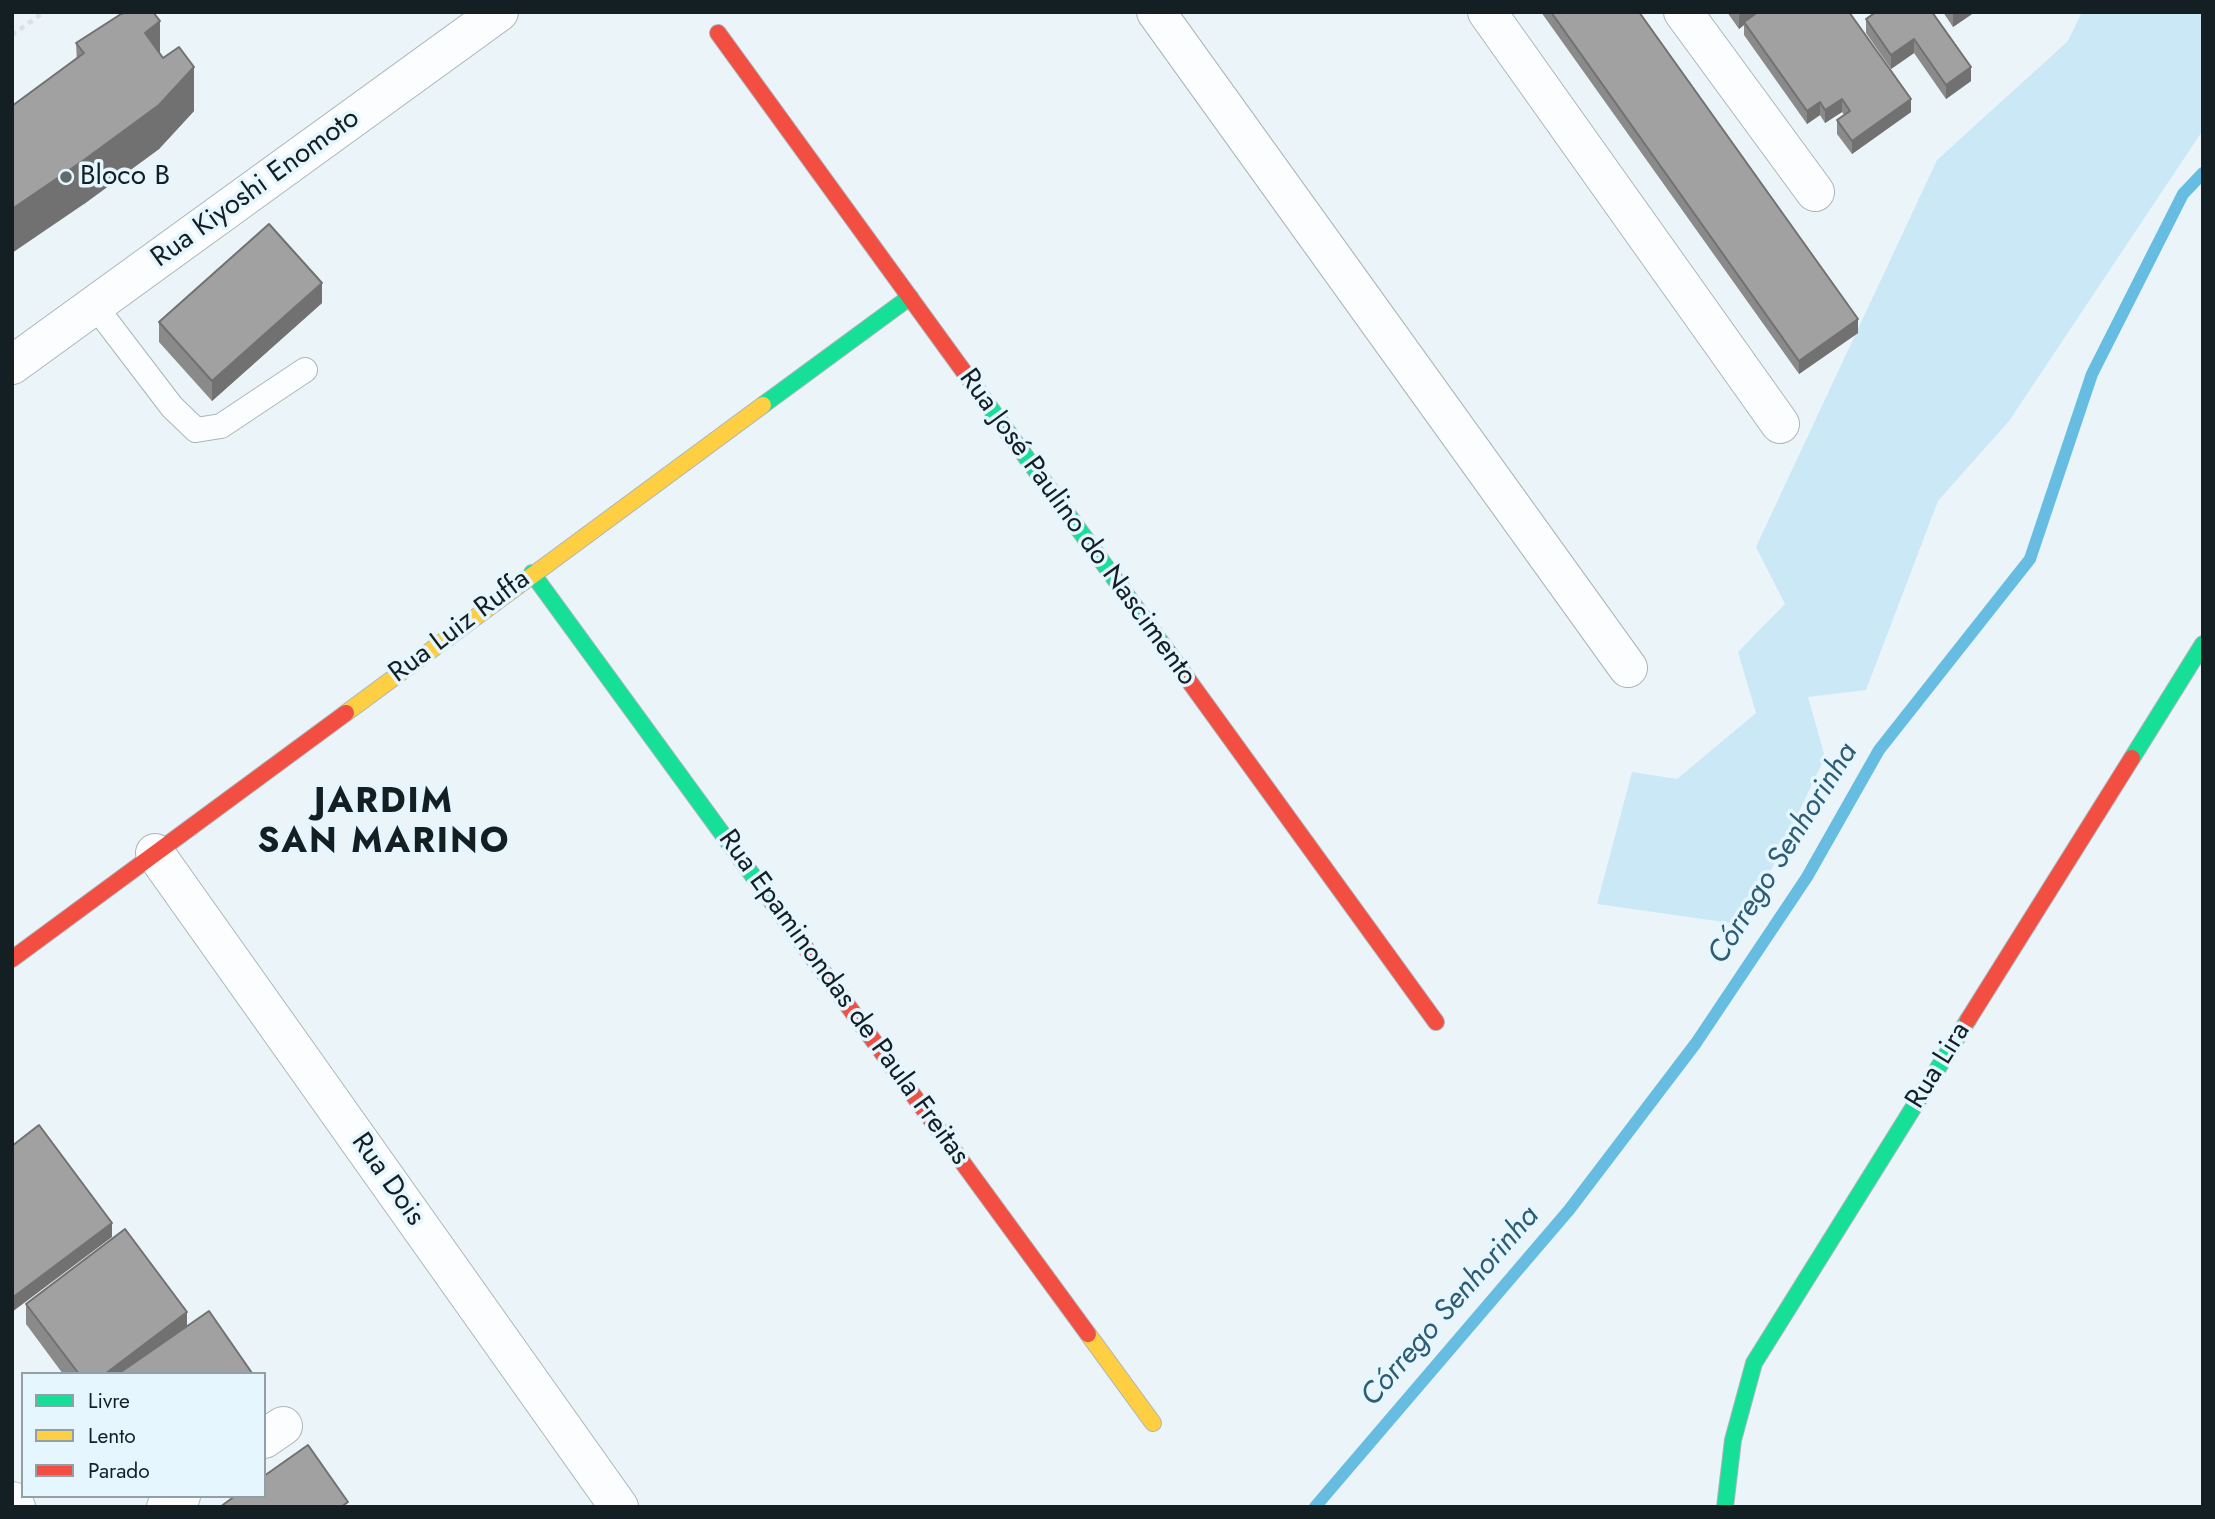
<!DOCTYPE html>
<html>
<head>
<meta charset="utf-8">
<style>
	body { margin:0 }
	#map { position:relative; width:2215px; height:1519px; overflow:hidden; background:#ebf4f9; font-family:Jost,sans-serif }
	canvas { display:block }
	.frame { position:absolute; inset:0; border:14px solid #141f24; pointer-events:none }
	.legend { position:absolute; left:21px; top:1372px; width:245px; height:126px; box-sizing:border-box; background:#e5f6ff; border:2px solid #91a0a7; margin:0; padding:9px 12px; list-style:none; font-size:21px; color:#141f24 }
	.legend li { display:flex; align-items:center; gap:14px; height:35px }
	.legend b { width:35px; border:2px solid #91a0a7 }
</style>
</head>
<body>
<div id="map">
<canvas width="2215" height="1519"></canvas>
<div class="frame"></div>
<ul class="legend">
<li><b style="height:9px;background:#16e098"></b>Livre</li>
<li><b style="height:9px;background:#ffcf43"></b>Lento</li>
<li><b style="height:9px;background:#f24e42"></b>Parado</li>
</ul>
</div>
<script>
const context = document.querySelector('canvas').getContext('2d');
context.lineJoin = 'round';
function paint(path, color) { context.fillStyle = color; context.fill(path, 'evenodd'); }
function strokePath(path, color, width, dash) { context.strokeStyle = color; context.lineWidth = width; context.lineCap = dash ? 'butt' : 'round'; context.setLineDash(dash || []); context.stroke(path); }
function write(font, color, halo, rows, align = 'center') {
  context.font = font + ' Jost,sans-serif'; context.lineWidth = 7; context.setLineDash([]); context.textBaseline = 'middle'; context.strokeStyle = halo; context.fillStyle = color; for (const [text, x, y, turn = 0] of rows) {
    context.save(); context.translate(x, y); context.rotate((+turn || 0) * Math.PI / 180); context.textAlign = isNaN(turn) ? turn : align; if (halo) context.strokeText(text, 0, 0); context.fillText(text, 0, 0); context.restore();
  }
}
paint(new Path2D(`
	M2082 12H2203V130L2009 421 1938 501 1866 690 1808 697 1825 757 1745 925 1597 904 1632 772 1677 779 1756 713 1738 652 1785 604 1756 547 1937 160 2068 41Z`), '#cbe8f7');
strokePath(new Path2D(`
	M1315 1507 1569 1210 1696 1043 1807 877 1879 750 2030 559 2092 374 2183 194 2203 173`), '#67bde1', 12);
const lane = new Path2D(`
	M95 306 172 407 196 430 221 426 305 370`);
const street = new Path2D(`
	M1156 12 1628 668
	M1487 12 1780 424
	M1683 12 1815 192
	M12 365 499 12
	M155 853 619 1507
	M264 1439 283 1426
	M12 1501 16 1507
	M166 1507 181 1496`);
const fast = new Path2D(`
	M967 376 1168 652
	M763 405 910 297
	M532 573 802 943
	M2132 758 2203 644
	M1725 1507 1733 1440 1754 1363 1968 1020`);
const slow = new Path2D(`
	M346 713 763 405
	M1088 1334 1153 1423`);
const jam = new Path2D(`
	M718 33 967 376
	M1168 652 1436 1022
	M802 943 1088 1334
	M12 959 346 713
	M1968 1020 2132 758`);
strokePath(lane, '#acb5b9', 26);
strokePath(street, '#acb5b9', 40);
strokePath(fast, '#acb5b9', 18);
strokePath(slow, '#acb5b9', 18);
strokePath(jam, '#acb5b9', 18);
strokePath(new Path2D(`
	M12 35 44 12`), '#dde0e1', 4.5, [5, 5]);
strokePath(lane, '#fcfdfe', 24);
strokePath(street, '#fcfdfe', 38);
strokePath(fast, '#16e098', 16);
strokePath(slow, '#ffcf43', 16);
strokePath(jam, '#f24e42', 16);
paint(new Path2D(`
	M1541 12H1639L1858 333 1799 374Z
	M1727 12H1849L1911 112 1852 154 1837 134V120L1844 115 1842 112 1825 123 1820 115 1807 124 1744 35V25L1739 29Z
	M1876 12 1971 81 1946 99 1914 53 1891 69 1866 33V19Z
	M1943 12H1975L1953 27Z
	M76 43 160 53 194 111 159 149 84 204Z
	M322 303 212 401 159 342V322Z
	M26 1304 187 1326 252 1373 63 1374 26 1324Z`), '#8b8a8a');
paint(new Path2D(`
	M1743 12H1755V17L1744 22V25L1739 29V15Z
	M1956 12H1975L1953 27V14Z
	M160 21V65L145 33Z
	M1914 39V53L1891 69V55Z
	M194 67V111L159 149 84 204 12 253V209Z
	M1971 67V81L1946 99V85Z
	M1842 99V112L1825 123V110Z
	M1911 99V112L1852 154V141Z
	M1820 102V115L1807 124V111Z
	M322 283V303L212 401V381Z
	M1858 319V333L1799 374V361Z
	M112 1223V1237L12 1312V1298Z
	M187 1312V1332L132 1374H105Z`), '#717171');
const building = new Path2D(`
	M127 12H153L160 21 145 33 163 58 179 47 194 67 159 105 84 160 12 209V106L84 53 76 43 121 14Z
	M1551 12H1639L1858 319 1799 361Z
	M1758 12H1849L1911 99 1852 141 1837 120 1850 111 1842 99 1825 110 1820 102 1807 111 1744 22Z
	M1876 12H1932L1971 67 1946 85 1914 39 1891 55 1866 19Z
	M269 224 322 283 212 381 159 322Z
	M39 1125 112 1223 12 1298V1146Z
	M125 1229 187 1312 105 1374H79L26 1304Z
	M209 1311 252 1373 118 1374Z
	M308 1445 348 1502 341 1507H220L235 1496H264V1476Z`);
paint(building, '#a2a1a1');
strokePath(building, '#717171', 2);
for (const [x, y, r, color] of [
	[66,177,7,"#5f6a6f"]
]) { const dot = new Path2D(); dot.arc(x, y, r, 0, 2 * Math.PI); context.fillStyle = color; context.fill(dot); strokePath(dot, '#e5f6ff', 2.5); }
write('28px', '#141f24', '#e5f6ff', [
	["Bloco B",80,177]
], 'left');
write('28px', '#141f24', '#e5f6ff', [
	["Rua Kiyoshi Enomoto",256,189,-36],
	["Rua José Paulino do Nascimento",1077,528,54],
	["Rua Luiz Ruffa",460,627,-37],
	["Rua Epaminondas de Paula Freitas",843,998,54],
	["Rua Lira",1939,1066,-58],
	["Rua Dois",387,1180,55]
]);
write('italic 30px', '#2e5c72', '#e5f6ff', [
	["Córrego Senhorinha",1784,854,-58],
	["Córrego Senhorinha",1451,1307,-49]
]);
context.letterSpacing = '2px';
write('bold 35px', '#141f24', '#e5f6ff', [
	["JARDIM",384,804],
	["SAN MARINO",384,844]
]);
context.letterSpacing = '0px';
</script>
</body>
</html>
